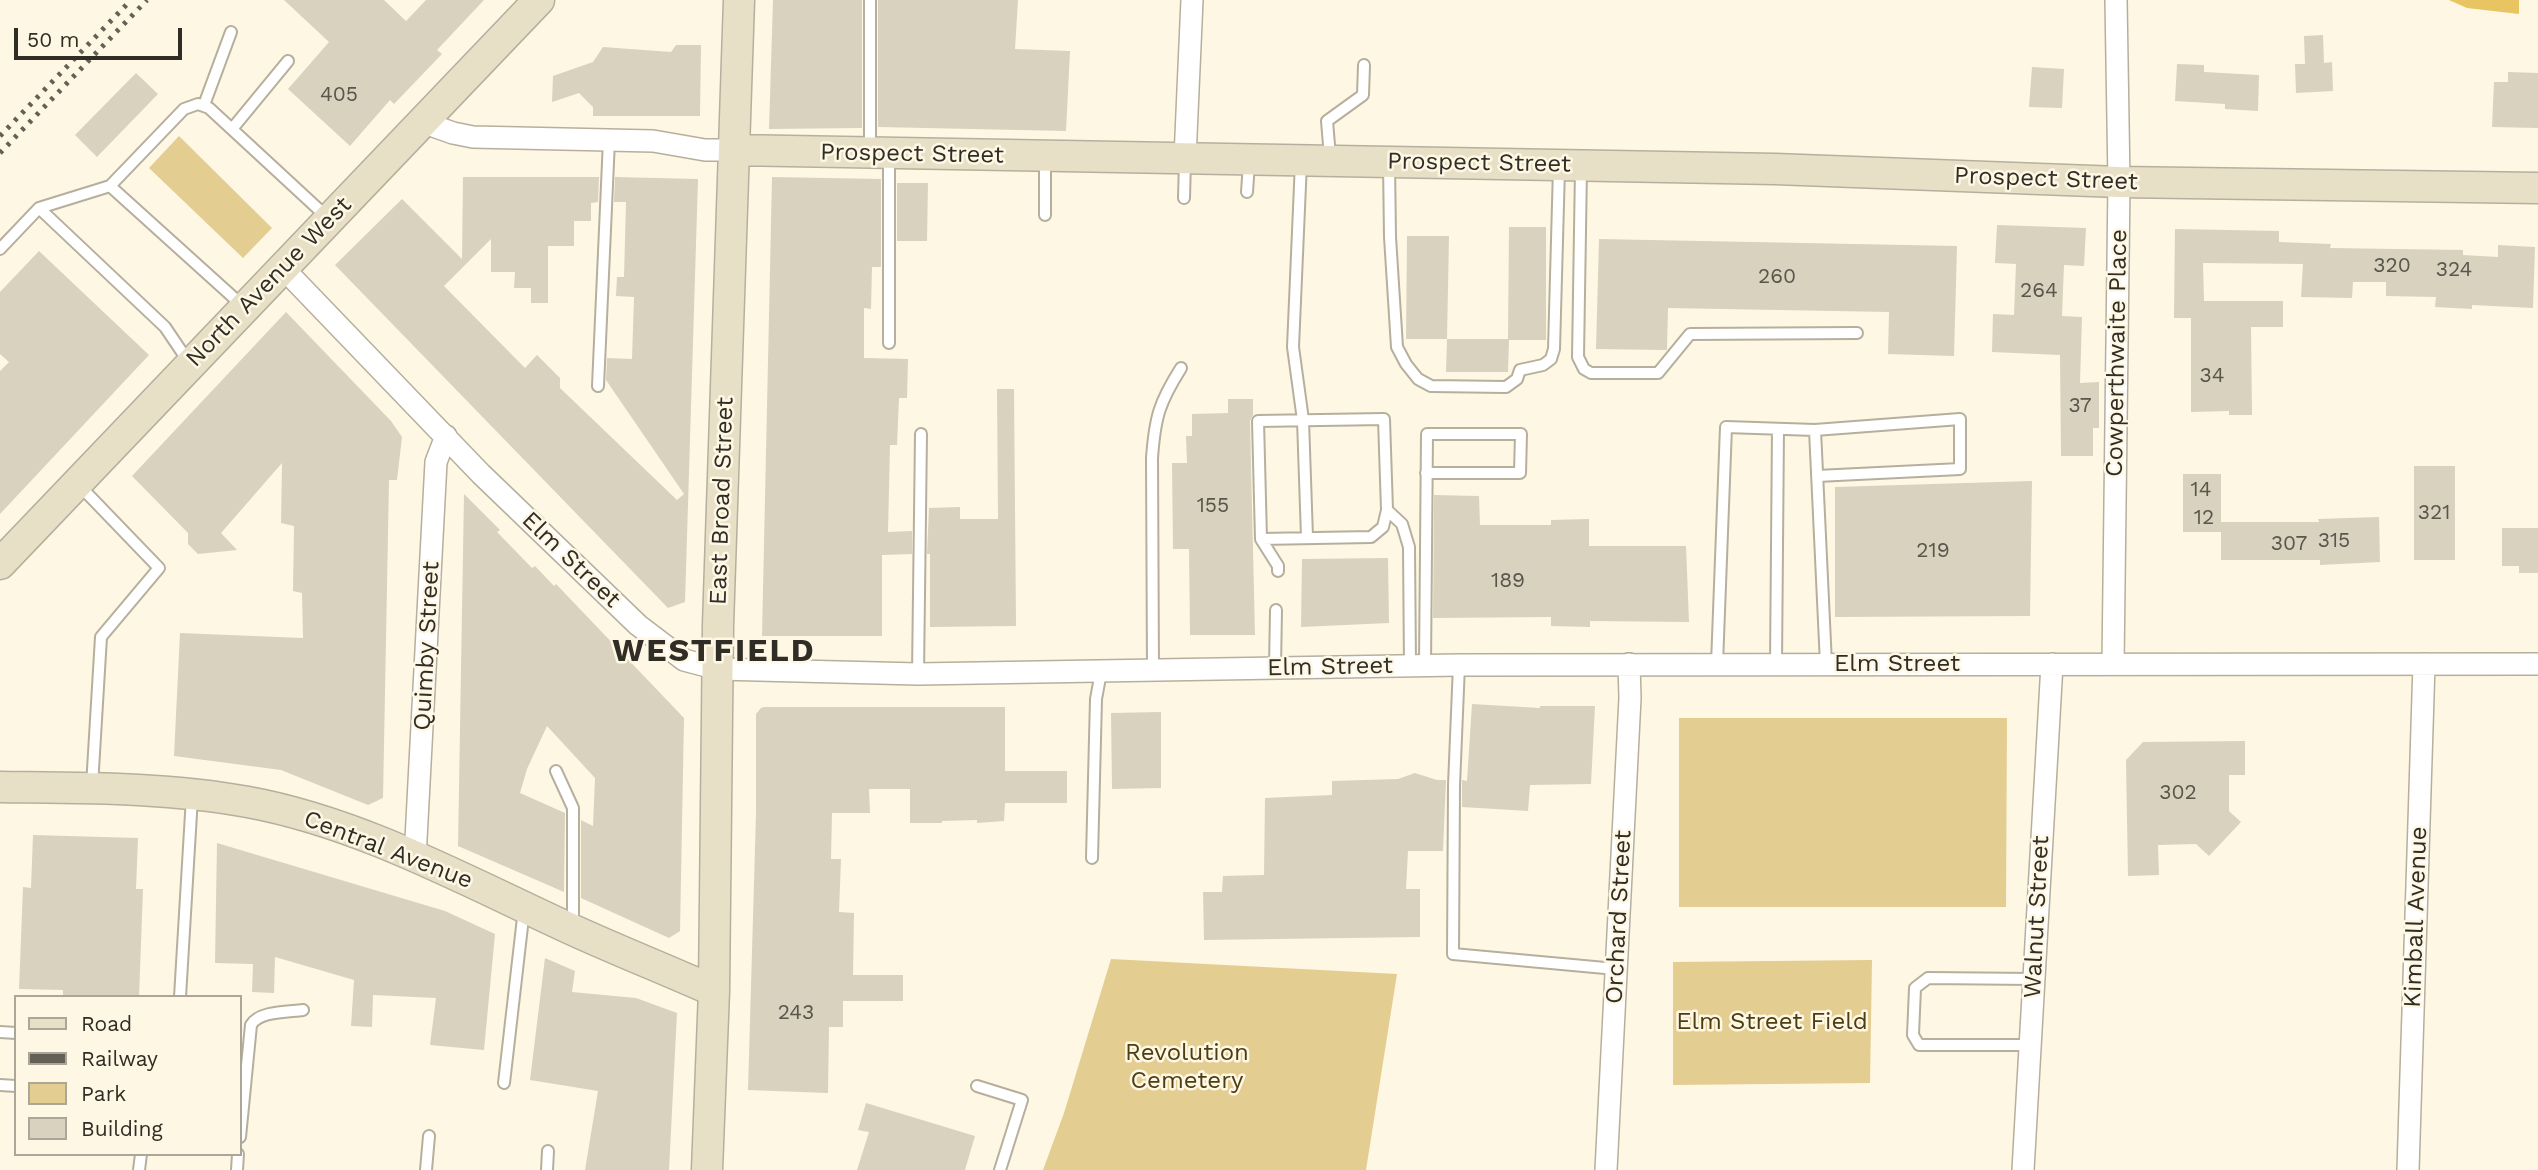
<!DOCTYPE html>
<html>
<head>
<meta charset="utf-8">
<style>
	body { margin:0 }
	#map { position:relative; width:2538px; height:1170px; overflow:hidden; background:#fef7e4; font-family:"Work Sans",sans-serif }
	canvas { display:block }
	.legend { position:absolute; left:14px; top:995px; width:228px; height:161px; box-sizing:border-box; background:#fef7e4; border:2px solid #aca698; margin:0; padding:9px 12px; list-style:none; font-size:21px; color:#302d26 }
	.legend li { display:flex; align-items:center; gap:14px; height:35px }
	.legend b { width:35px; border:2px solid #aca698 }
	.scale { position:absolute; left:14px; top:28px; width:168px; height:32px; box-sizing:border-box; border:4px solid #302d26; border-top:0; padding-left:9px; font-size:21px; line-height:24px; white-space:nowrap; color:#302d26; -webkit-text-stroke:5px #fef7e4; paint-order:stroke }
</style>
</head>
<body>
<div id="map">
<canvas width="2538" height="1170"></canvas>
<ul class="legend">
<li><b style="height:9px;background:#e8e0c6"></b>Road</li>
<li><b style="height:9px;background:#646056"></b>Railway</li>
<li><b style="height:19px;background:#e3cd90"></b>Park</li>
<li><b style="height:19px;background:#d8d2bf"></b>Building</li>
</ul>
<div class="scale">50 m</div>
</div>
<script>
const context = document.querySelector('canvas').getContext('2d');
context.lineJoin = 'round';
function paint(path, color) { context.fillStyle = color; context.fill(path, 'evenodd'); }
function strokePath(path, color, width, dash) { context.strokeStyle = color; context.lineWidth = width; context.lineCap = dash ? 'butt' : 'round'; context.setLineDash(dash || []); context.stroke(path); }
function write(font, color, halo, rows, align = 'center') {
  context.font = font + ' "Work Sans",sans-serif'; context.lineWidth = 5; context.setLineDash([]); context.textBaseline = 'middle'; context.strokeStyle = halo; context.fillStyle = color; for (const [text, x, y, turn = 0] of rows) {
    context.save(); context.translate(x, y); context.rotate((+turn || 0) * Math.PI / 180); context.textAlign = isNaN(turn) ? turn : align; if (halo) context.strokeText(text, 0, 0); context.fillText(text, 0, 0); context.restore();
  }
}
paint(new Path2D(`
	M179 136 272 228 243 258 149 168Z
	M1679 718H2007L2006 907H1679Z
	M1111 959 1397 974 1366 1170H1043L1064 1113Z
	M1872 960 1870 1083 1673 1085V962Z`), '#e3cd90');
paint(new Path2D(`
	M2449 0H2519V14L2467 8Z`), '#e8c561');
paint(new Path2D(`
	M284 0H384L406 21 426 0H484L437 50 442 54 394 104 390 100 350 146 288 89 329 42Z
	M773 0H862V128L769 129Z
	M878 0H1018L1015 49 1070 51 1066 131 878 127Z
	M2323 35 2324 63 2332 62 2333 91 2296 93 2295 64H2305L2304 36Z
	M676 45H701L700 116H593V107L579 93 552 102 553 76 593 62 603 47 671 52Z
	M2177 64 2204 65V72L2259 75 2258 111 2225 109V104L2175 101Z
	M2032 67 2064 69 2062 108 2029 107Z
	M2508 72 2538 73V128L2492 127 2494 82H2508Z
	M136 73 158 94 97 157 75 135Z
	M463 177H599L598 202 591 203V221H574V246H548V303H531V288H514L515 272H491V239L444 286 525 368 537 355 560 378V388L677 500 684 494 606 380 607 358 632 359 634 297 616 296 617 277H624L626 202H614L615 177 698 179 685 602 668 608 335 265 402 199 462 259Z
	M772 177 881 179V267H872L871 309 864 308V358L908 359 907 398H899L897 445H890L888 532 912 531V554L882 555V636H762Z
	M897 183H928L927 241H897Z
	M1997 225 2086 228 2084 266 2064 265 2062 316 2082 317 2080 383 2099 382V428H2093V456H2061L2060 355 1992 352 1993 314 2014 315 2016 264 1995 263Z
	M1509 227H1546V340H1509L1508 372H1446L1447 339H1406L1407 236H1449L1447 339H1508Z
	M2175 229 2279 231V242L2331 244 2330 248 2463 250V255L2498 257V245L2535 247 2533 308 2472 305V309L2435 307 2436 297 2386 296V282H2353L2352 298 2301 297 2303 264 2203 263 2204 301H2283V327H2251L2252 415H2229V411L2191 412V318H2174Z
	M1599 239 1957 246 1954 356 1888 354 1889 312 1668 308 1667 350 1596 349Z
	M39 251 149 355 0 514V371L9 362 0 354V292Z
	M286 312 391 421 402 437 397 480H389L383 798 368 805 281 770 174 756 180 633 303 638 302 593 293 591 294 526 281 523 282 463 221 533 237 550 198 554 188 544V533L132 476Z
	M997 389H1014L1016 626 930 627V554H927L929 508 960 507V519H998Z
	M1228 399H1253V415L1250 421 1255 635H1190L1189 549H1173L1172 463H1187L1186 436H1192V414L1228 413Z
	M2414 466H2455V560H2414Z
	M2183 474H2221V532H2183Z
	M2032 481 2030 616 1835 617V487Z
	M464 494 500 530 497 532 532 568 535 566 554 586 556 584 684 718 680 931 669 938 581 898V820L593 826 595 778 547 726 527 769 520 793 565 813 564 892 458 846Z
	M1434 495 1479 496 1480 525H1551V520L1589 519V546H1686L1689 622 1590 621V627L1551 626V617L1433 618Z
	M2379 517 2380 562 2320 565V560H2221V522H2319L2318 519Z
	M2502 528H2538V573H2519V566H2502Z
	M1388 558 1389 623 1301 627 1302 559Z
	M1472 704 1540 708V706H1595L1591 784 1530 785 1528 811 1462 807V780L1467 781Z
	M764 707H1005V771H1067V803H1005L1004 821 977 823V820L942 821V823H910V789H869L870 813H832L831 859H841L839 912 854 913 853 975H903V1001H843V1027H829L828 1093 748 1090 756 813V714L761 708Z
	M1161 712V788L1112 789 1111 713Z
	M2245 741V775H2229V811L2241 822 2209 856 2196 844 2158 845 2159 875 2128 876 2126 760 2143 742Z
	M1415 773 1437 780H1446L1443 851H1408L1406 889H1420V937L1204 940 1203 892H1222L1223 876 1264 875 1265 798 1332 795V781L1398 779Z
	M33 835 138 838 136 889H143L139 997H63V990L19 989 23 887 31 888Z
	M217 843 445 911 495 934 484 1050 430 1045 436 998 373 995 372 1027 351 1026 354 980 275 957 274 993 252 992 253 964 215 963Z
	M545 958 575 971 572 992 636 998 677 1013 669 1170H585L598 1091 530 1080Z
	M866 1103 975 1136 965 1170H857L869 1132 858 1130Z`), '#d8d2bf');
const lane = new Path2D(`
	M870 0V151
	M204 105 231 32
	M232 129 288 61
	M1045 157V215
	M1330 157 1327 121 1363 95 1364 65
	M1301 162 1293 347 1303 420 1307 537
	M1389 163 1390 237 1397 347 1406 364 1418 379 1431 386 1506 387 1517 379 1520 370 1543 365 1551 359 1554 349 1559 168
	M1581 168 1578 357 1584 369 1591 373H1658L1690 334 1857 333
	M1247 192 1249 163
	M1184 198 1185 160
	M39 208 165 327 190 364
	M0 249 39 208 110 186
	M244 307 110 186 184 109 198 104 209 108 328 218
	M889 343V156
	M598 386 609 140
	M1815 430 1826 664
	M79 485 159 568 101 637 92 786
	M1387 510 1402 524 1409 547 1410 666
	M1261 539 1371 537 1383 527 1387 510 1384 419 1258 421 1261 539 1278 566V571
	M1717 664 1726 427 1815 430 1960 419V469L1817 476
	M1776 664 1778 429
	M1425 665 1427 434H1521L1520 473H1426
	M1459 665 1454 785 1453 954 1616 969
	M1275 668 1276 610
	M1153 671 1152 458C1155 417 1159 403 1181 368
	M918 674 921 434
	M556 771 573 808V926
	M1092 858 1096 699 1101 672
	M180 997 192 797
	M0 1032 16 1033
	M2030 1045H1919L1913 1035 1915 988 1928 978 2034 979
	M504 1083 524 909
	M0 1085 16 1086
	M977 1086 1022 1100 1000 1170
	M240 1137 251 1025C259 1011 287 1012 303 1010
	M139 1170 141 1154
	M237 1170 238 1154
	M426 1170 429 1136
	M547 1170 548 1151`);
const street = new Path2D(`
	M422 122 453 133 473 137 653 141 705 150H734
	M1185 158 1192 0
	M283 268 481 474 638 625 684 660 718 669 918 674 1459 665 2538 664
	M2113 664 2119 182 2116 0
	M415 858 436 462 446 436
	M1606 1170 1630 698 1629 664
	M2023 1170 2052 664
	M2408 1170 2424 664`);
const secondary = new Path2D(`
	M734 150 1775 169 2119 182 2538 188
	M0 564 539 0
	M0 787C83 788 167 787 248 802 362 823 468 882 573 930 619 951 667 970 714 991
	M707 1170 714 991 718 625 739 0`);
strokePath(lane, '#b6af9d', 14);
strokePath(street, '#b6af9d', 24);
strokePath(secondary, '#b6af9d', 33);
strokePath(lane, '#fff', 10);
strokePath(street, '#fff', 21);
strokePath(secondary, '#e8e0c6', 30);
strokePath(new Path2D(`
	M0 136 131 0
	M0 153 147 0`), '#646056', 5, [3.5, 7]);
write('21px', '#5a564c', null, [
	["405",339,95],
	["320",2392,266],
	["324",2454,270],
	["260",1777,277],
	["264",2039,291],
	["34",2212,376],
	["37",2080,406],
	["14",2201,490],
	["155",1213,506],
	["321",2434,513],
	["12",2204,518],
	["315",2334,541],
	["307",2289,544],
	["219",1933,551],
	["189",1508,581],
	["302",2178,793],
	["243",796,1013]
]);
write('24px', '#302d26', '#fef7e4', [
	["Prospect Street",912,154,1],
	["Prospect Street",1479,163,1],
	["Prospect Street",2046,179,2],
	["North Avenue West",269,282,-46],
	["Cowperthwaite Place",2117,353,-89],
	["East Broad Street",722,501,-88],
	["Elm Street",571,560,44],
	["Quimby Street",427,646,-87],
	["Elm Street",1897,664],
	["Elm Street",1330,667,-1],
	["Central Avenue",388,850,21],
	["Orchard Street",1619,917,-87],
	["Walnut Street",2037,917,-87],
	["Kimball Avenue",2416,917,-88]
]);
write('24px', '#4c3e13', '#fef7e4', [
	["Elm Street Field",1772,1022],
	["Revolution",1187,1053],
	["Cemetery",1187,1081]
]);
context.letterSpacing = '2px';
write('bold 32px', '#302d26', '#fef7e4', [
	["WESTFIELD",714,652]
]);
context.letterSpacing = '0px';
</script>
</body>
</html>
